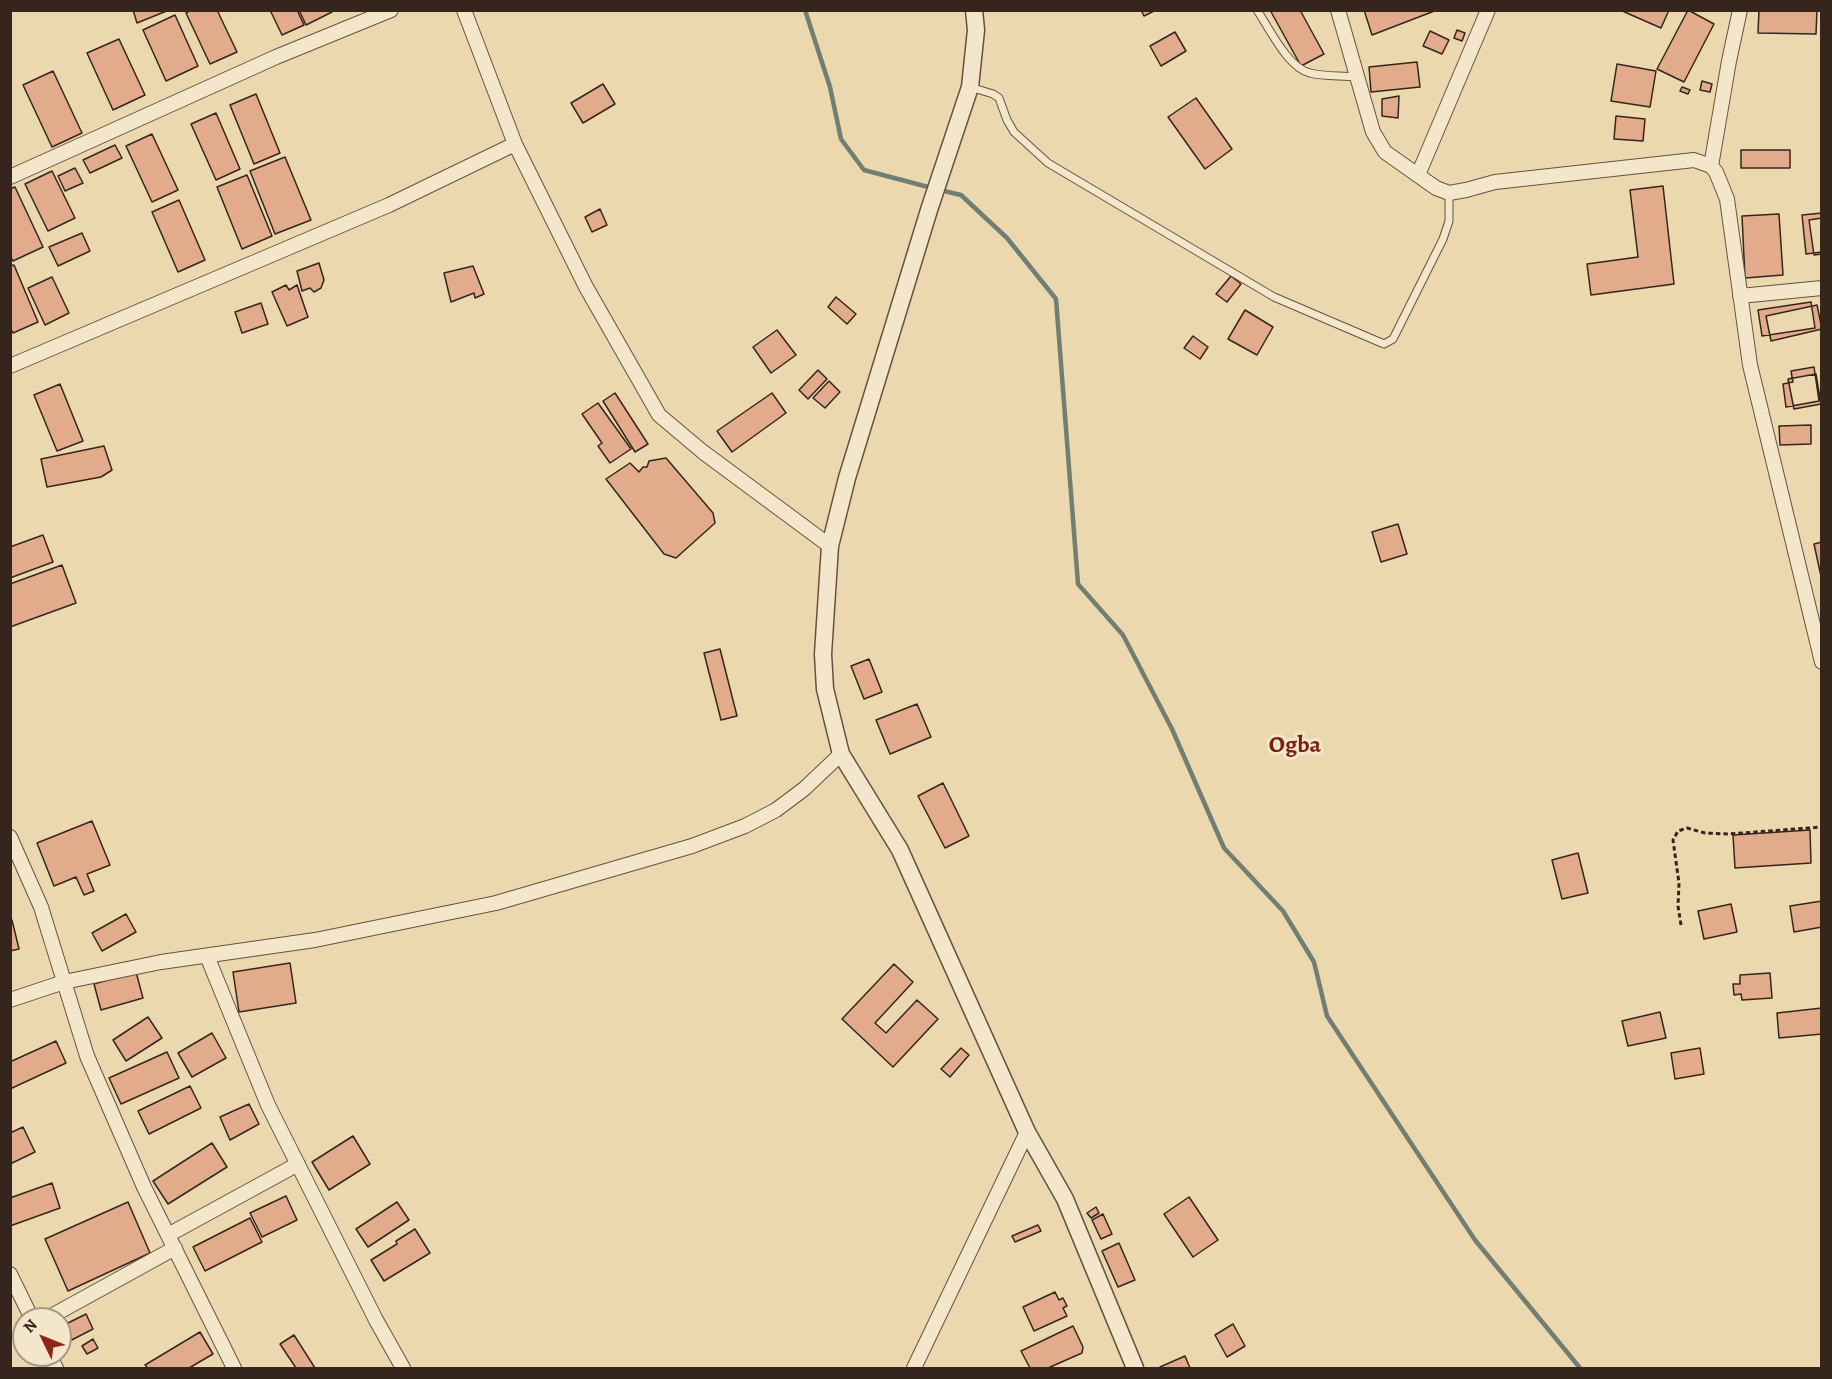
<!DOCTYPE html>
<html>
<head>
<meta charset="utf-8">
<style>
	body { margin:0 }
	#map { position:relative; width:1832px; height:1379px; overflow:hidden; background:#ecd8ae; font-family:Alegreya,serif }
	canvas { display:block }
	.frame { position:absolute; inset:0; border:12px solid #35251d; pointer-events:none }
	.north { position:absolute; left:12px; top:1307px; width:60px; height:60px; box-sizing:border-box; background:#f3e6ca; border:2px solid #a79985; border-radius:50%; rotate:313deg; font-size:16px; font-weight:700; line-height:24px; text-align:center; color:#35251d }
	.north::after { content:''; display:block; margin:auto; width:21px; height:27px; background:#8f2418; clip-path:polygon(50% 0,100% 100%,50% 72%,0 100%) }
</style>
</head>
<body>
<div id="map">
<canvas width="1832" height="1379"></canvas>
<div class="frame"></div>
<div class="north">N</div>
</div>
<script>
const context = document.querySelector('canvas').getContext('2d');
context.lineJoin = 'round';
function strokePath(path, color, width, dash) { context.strokeStyle = color; context.lineWidth = width; context.lineCap = dash ? 'butt' : 'round'; context.setLineDash(dash || []); context.stroke(path); }
function paint(path, color) { context.fillStyle = color; context.fill(path, 'evenodd'); }
function write(font, color, halo, rows, align = 'center') {
  context.font = font + ' Alegreya,serif'; context.lineWidth = 6; context.setLineDash([]); context.textBaseline = 'middle'; context.strokeStyle = halo; context.fillStyle = color; for (const [text, x, y, turn = 0] of rows) {
    context.save(); context.translate(x, y); context.rotate((+turn || 0) * Math.PI / 180); context.textAlign = isNaN(turn) ? turn : align; if (halo) context.strokeText(text, 0, 0); context.fillText(text, 0, 0); context.restore();
  }
}
strokePath(new Path2D(`
	M805 10 830 87 841 139 864 170 932 188
	M940 190 961 195 1007 238 1056 299 1078 584 1123 635 1172 729 1224 848 1283 911 1314 962 1327 1016 1475 1240 1580 1368`), '#717e73', 4.5);
const building = new Path2D(`
	M133 10H169L137 23Z
	M191 10H217L237 52 210 64 186 13Z
	M270 10H297L304 25 282 35Z
	M299 10H331L332 12 306 25Z
	M1141 10H1156L1144 16Z
	M1270 10H1300L1324 54 1301 66Z
	M1364 10H1437L1372 35Z
	M1620 10H1669L1661 28Z
	M1688 10 1714 24 1684 82 1657 69Z
	M1759 10H1817L1816 34 1758 33Z
	M175 15 198 66 166 81 143 30Z
	M1457 30 1465 33 1462 41 1454 38Z
	M1430 31 1449 40 1442 54 1423 46Z
	M1175 32 1186 51 1161 66 1150 46Z
	M119 39 145 95 113 110 87 53Z
	M1417 62 1420 87 1371 92 1369 67Z
	M1617 64 1656 71 1650 107 1611 101Z
	M53 71 82 133 52 147 23 85Z
	M1702 81 1712 84 1710 92 1700 90Z
	M603 84 615 104 583 123 571 103Z
	M1682 87 1690 90 1688 94 1680 91Z
	M256 94 280 153 254 164 230 105Z
	M1399 96 1398 118 1382 116V99Z
	M1196 98 1232 149 1205 169 1168 117Z
	M216 113 240 169 216 180 191 124Z
	M1616 116 1645 119 1643 141 1614 139Z
	M152 134 178 190 152 202 126 146Z
	M115 145 122 158 90 173 83 160Z
	M1741 150H1790V168H1741Z
	M285 157 311 220 275 234 250 171Z
	M75 168 83 183 65 191 58 176Z
	M52 171 75 218 48 231 25 184Z
	M247 175 272 236 242 249 217 187Z
	M1663 186 1674 284 1591 295 1587 264 1638 257 1630 190Z
	M15 187 43 247 13 261 10 255V189Z
	M179 200 205 260 178 272 152 212Z
	M600 209 607 225 592 232 585 217Z
	M1822 213V252L1806 254 1802 215Z
	M1779 214 1783 275 1745 278 1742 216Z
	M1822 218V254L1814 255 1809 220Z
	M82 233 90 251 58 266 49 247Z
	M319 263 324 280 321 288 314 292 310 288 302 291 297 271Z
	M14 265 38 322 13 333 10 327V266Z
	M473 266 484 294 475 298 474 293 451 302 444 273Z
	M1231 276 1241 284 1227 302 1216 294Z
	M52 277 69 313 45 325 28 288Z
	M286 285 289 290 297 285 308 317 287 326 272 292Z
	M836 297 856 314 847 324 828 307Z
	M1811 302 1815 328 1762 336 1758 310Z
	M261 303 268 324 242 333 235 312Z
	M1817 305 1822 329 1771 341 1766 316Z
	M1245 310 1273 327 1257 355 1228 339Z
	M777 330 796 355 771 373 753 347Z
	M1193 336 1208 347 1200 359 1184 348Z
	M1814 367 1819 401 1786 407 1783 384 1793 382 1791 371Z
	M818 370 827 379 808 399 799 390Z
	M1816 374 1821 404 1794 409 1788 379Z
	M829 381 840 392 825 408 813 398Z
	M60 384 83 441 57 451 34 395Z
	M615 393 648 444 635 452 603 401Z
	M772 393 786 413 732 452 717 431Z
	M598 403 631 449 610 463 598 446 602 443 582 414Z
	M1811 425V444L1780 445 1779 426Z
	M104 446 112 470 101 477 47 487 41 459Z
	M666 458 713 513 715 523 676 558 664 554 606 479 630 463 639 472 643 467H647L649 461Z
	M1398 524 1407 554 1381 562 1372 532Z
	M43 535 53 562 10 578V547Z
	M1822 542V581L1814 544Z
	M62 565 76 603 10 627V584Z
	M720 649 737 716 721 720 704 653Z
	M869 659 882 692 864 699 851 666Z
	M917 704 931 737 890 754 876 720Z
	M943 783 969 836 945 848 918 796Z
	M92 821 110 865 87 874 94 891 84 895 76 877 54 886 37 843Z
	M1810 830 1811 863 1735 868 1733 835Z
	M1578 853 1588 893 1562 899 1552 860Z
	M1822 901V927L1794 932 1790 906Z
	M1731 904 1737 932 1704 939 1698 911Z
	M126 914 136 932 102 951 92 933Z
	M10 920H12L19 949 10 951Z
	M290 963 296 1003 239 1012 233 972Z
	M894 964 913 982 875 1023 886 1033 917 1000 938 1019 893 1067 842 1019Z
	M136 972 143 998 101 1010 94 984Z
	M1770 973 1772 998 1742 1000 1741 994 1734 995 1733 984H1740V975Z
	M1822 1008V1034L1779 1038 1777 1013Z
	M1660 1012 1666 1038 1628 1046 1622 1021Z
	M148 1017 162 1038 126 1061 113 1040Z
	M212 1033 226 1058 192 1077 178 1053Z
	M56 1041 66 1063 10 1089V1060L12 1061Z
	M961 1048 969 1055 950 1077 941 1069Z
	M1700 1048 1704 1074 1675 1079 1671 1053Z
	M167 1052 179 1078 121 1104 109 1078Z
	M190 1086 201 1108 149 1134 138 1111Z
	M249 1104 259 1124 230 1140 220 1117Z
	M23 1127 35 1152 10 1164V1133Z
	M353 1136 370 1164 329 1190 312 1162Z
	M212 1143 227 1167 168 1204 153 1181Z
	M52 1183 60 1208 10 1226V1198Z
	M286 1196 297 1220 262 1237 250 1213Z
	M1189 1197 1218 1240 1193 1257 1164 1214Z
	M128 1202 150 1253 68 1291 45 1239Z
	M397 1202 409 1220 368 1247 356 1229Z
	M1096 1207 1099 1213 1091 1218 1087 1213Z
	M1103 1214 1112 1234 1101 1239 1092 1220Z
	M250 1218 262 1242 205 1271 193 1247Z
	M1038 1225 1041 1231 1015 1242 1012 1236Z
	M415 1229 430 1253 384 1281 371 1260 397 1244 396 1241Z
	M1119 1243 1135 1280 1118 1287 1102 1251Z
	M1055 1292 1059 1300 1063 1298 1067 1306 1063 1308 1067 1316 1034 1331 1023 1307Z
	M86 1314 93 1329 60 1346V1327Z
	M1233 1324 1245 1346 1227 1357 1215 1335Z
	M1073 1326 1083 1347 1082 1353 1048 1368H1030L1021 1351Z
	M200 1332 213 1354 189 1368H148L145 1365Z
	M294 1335 315 1368H296L280 1344Z
	M93 1339 98 1348 87 1354 82 1346Z
	M1185 1356 1190 1368H1161L1160 1367Z`);
paint(building, '#e2ac8c');
strokePath(building, '#35251d', 1.5);
const service = new Path2D(`
	M1257 10C1269 28 1288 68 1310 73 1325 77 1342 75 1357 77
	M970 87 993 94 999 98 1007 120 1014 132 1048 163 1274 297 1384 344 1393 339 1443 239 1449 221V193`);
const minor = new Path2D(`
	M464 10 515 144 586 287 659 415 703 452 830 546
	M1338 10 1373 132 1385 152 1436 188 1449 193 1466 190 1495 182 1694 160 1711 166 1716 172 1727 199 1750 365 1822 662
	M1711 166 1729 61 1740 10
	M1418 175 1488 10
	M10 177 276 57 391 10
	M1740 296 1822 288
	M10 366 389 205 515 144
	M10 837 41 907 87 1056 144 1187 234 1368
	M207 956 268 1105 376 1320 403 1368
	M10 1000 64 982 161 962 315 940 496 903 692 846 745 826 776 810 804 789 841 754
	M168 1235 298 1164
	M10 1274 32 1319
	M46 1319 175 1248
	M49 1355 56 1368
	M914 1368 1027 1132`);
const tertiary = new Path2D(`
	M974 10 976 30 970 87 929 210 847 478 830 546 823 654 825 689 841 754 900 850 1027 1132 1065 1199 1135 1368`);
strokePath(service, '#635241', 9);
strokePath(minor, '#635241', 16);
strokePath(tertiary, '#635241', 19);
strokePath(new Path2D(`
	M1681 925 1678 906 1679 883 1673 840 1678 831 1687 828 1705 833 1729 834 1822 827`), '#35251d', 3, [4.5, 3]);
strokePath(service, '#f3e6ca', 7);
strokePath(minor, '#f3e6ca', 14);
strokePath(tertiary, '#f3e6ca', 16);
write('bold 24px', '#7a1f14', '#f3e6ca', [
	["Ogba",1295,746]
]);
</script>
</body>
</html>
